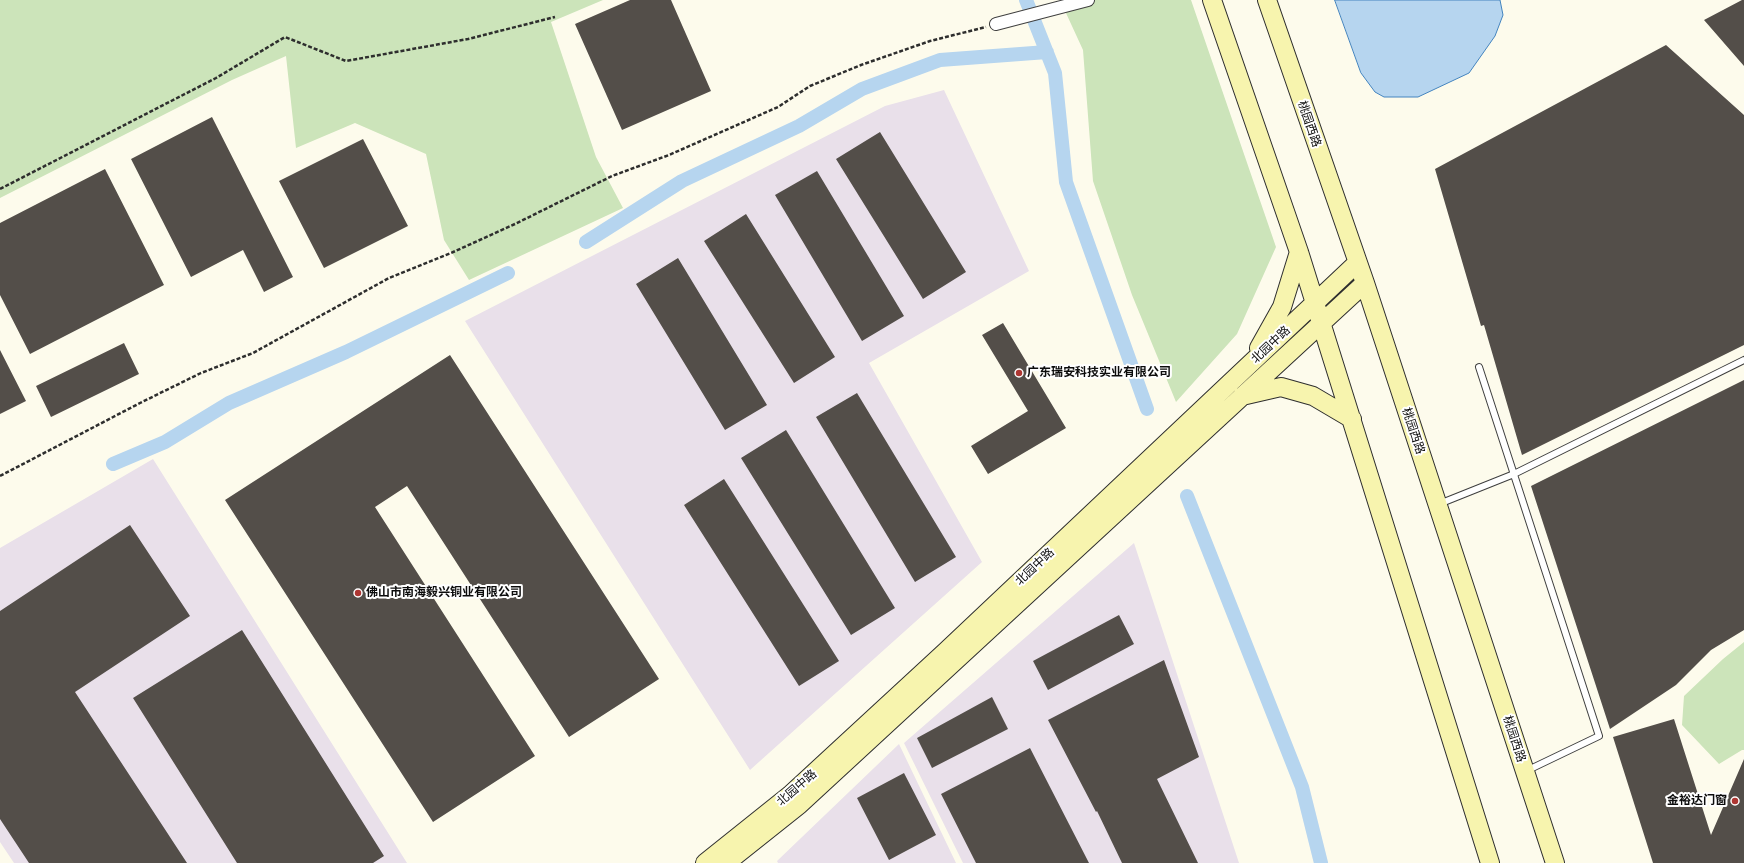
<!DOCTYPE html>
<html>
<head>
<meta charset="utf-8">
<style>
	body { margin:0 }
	canvas { display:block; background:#fdfbec }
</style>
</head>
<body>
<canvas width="1744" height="863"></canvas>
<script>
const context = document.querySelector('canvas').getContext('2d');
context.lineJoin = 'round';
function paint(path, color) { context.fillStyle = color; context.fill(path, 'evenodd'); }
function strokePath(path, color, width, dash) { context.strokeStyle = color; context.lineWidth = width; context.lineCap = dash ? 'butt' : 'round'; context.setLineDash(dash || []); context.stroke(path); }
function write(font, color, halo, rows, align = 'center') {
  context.font = font + ' "PT Serif","Noto Sans SC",serif'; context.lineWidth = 4; context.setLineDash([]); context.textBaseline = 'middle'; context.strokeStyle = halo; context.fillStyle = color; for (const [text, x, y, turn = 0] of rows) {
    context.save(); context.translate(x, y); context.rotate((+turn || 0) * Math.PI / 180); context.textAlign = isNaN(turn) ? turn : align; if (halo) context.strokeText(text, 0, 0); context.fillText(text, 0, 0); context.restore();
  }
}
paint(new Path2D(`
	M944 90 1029 271 869 363 982 562 750 770 465 321 885 106Z
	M153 459 407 863H14L0 842V548Z
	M1134 543 1239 863H963L904 743Z
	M899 744 956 863H778L777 861Z`), '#e9e0ea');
paint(new Path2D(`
	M0 0H603L551 22 596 157 623 208 469 280 444 240 426 154 355 123 296 148 286 56 232 80 0 198Z
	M1060 0H1191L1276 247 1237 334 1176 402 1132 295 1093 181 1083 50Z
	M1744 642V750H1742L1719 764 1682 725 1684 696 1723 659Z`), '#cce4ba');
const water = new Path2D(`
	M1335 0H1500L1503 15 1495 36 1469 73 1418 97H1384L1375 92 1361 73Z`);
paint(water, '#b6d5ef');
strokePath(water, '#4484bf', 1);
strokePath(new Path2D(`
	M1026 0 1055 73 1066 182 1147 409
	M586 242 682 181 799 126 862 89 940 60 1047 52
	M113 464 165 442 229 403 346 352 508 273
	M1187 496 1302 787 1321 863`), '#b6d5ef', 14);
paint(new Path2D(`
	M630 0H671L711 91 622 130 575 24Z
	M1742 0H1744V66L1704 20Z
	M1666 45 1744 115V345L1522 455 1484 325 1481 326 1435 169Z
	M212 117 293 277 264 292 243 250 191 277 131 159Z
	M880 132 966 272 923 299 836 159Z
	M363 139 408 226 324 268 279 181Z
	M105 169 164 285 30 354 0 295V223Z
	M817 171 904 316 862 341 775 195Z
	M746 214 835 357 794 383 704 241Z
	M678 258 767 405 725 430 636 284Z
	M1003 323 1066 428 988 474 971 446 1028 411 982 335Z
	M124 343 139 374 51 417 36 386Z
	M0 350 26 401 0 414Z
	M450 355 659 679 569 737 407 486 375 507 535 756 433 822 225 500Z
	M1744 380V630L1711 650 1676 685 1610 729 1531 486Z
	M857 393 956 557 915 582 816 417Z
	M786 430 895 608 851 635 741 458Z
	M724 479 839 661 799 686 684 505Z
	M130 525 190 616 75 692 187 863H29L0 819V611Z
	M1119 615 1134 644 1048 690 1033 661Z
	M242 630 384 856 373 863H237L133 698Z
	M1164 660 1199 757 1157 779 1198 863H1122L1097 811 1096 812 1048 720Z
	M992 697 1008 729 932 768 917 738Z
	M1674 719 1711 835 1744 759V863H1653L1613 737Z
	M1030 748 1089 863H976L941 794Z
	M904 773 936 835 889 860 857 798Z`), '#534e49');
const lane = new Path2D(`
	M1479 367 1599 736 1526 771
	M1439 504 1514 474 1744 360`);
const street = new Path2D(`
	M996 24 1088 0`);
const secondary = new Path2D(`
	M1212 0 1299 252 1490 863
	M1267 0 1365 283 1555 863
	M1259 348 1282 307 1299 252
	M1242 396 1281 387 1313 396 1352 419
	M705 863 790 795 945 652 1357 263
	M726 863 799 805 1365 283`);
strokePath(lane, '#3f3f3f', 8);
strokePath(street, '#3f3f3f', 14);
strokePath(secondary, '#2e2e2e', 20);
strokePath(new Path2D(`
	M0 189 216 78 285 37 346 61 468 39 555 17
	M0 476 140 403 201 373 253 353 389 278 451 253 515 224 612 176 669 155 778 107 810 86 861 65 930 41 986 27`), '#2e2e2e', 2.5, [4, 2]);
strokePath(lane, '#fff', 6);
strokePath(street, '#fff', 12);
strokePath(secondary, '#f7f4ae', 18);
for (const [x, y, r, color] of [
	[1019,373,4,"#ad3632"],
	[358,593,4,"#ad3632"],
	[1735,801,4,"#ad3632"]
]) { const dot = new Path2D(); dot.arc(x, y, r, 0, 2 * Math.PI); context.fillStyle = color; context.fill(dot); strokePath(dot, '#fff', 1.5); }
write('12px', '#0c0c0c', '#fff', [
	["桃园西路",1309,124,71],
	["北园中路",1271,345,-43],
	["桃园西路",1413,431,72],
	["北园中路",1035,567,-43],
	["桃园西路",1514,739,72],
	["北园中路",797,788,-41]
]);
write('bold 12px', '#0c0c0c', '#fff', [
	["广东瑞安科技实业有限公司",1027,373],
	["佛山市南海毅兴铜业有限公司",366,593],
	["金裕达门窗",1727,801,"right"]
], 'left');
</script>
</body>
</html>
